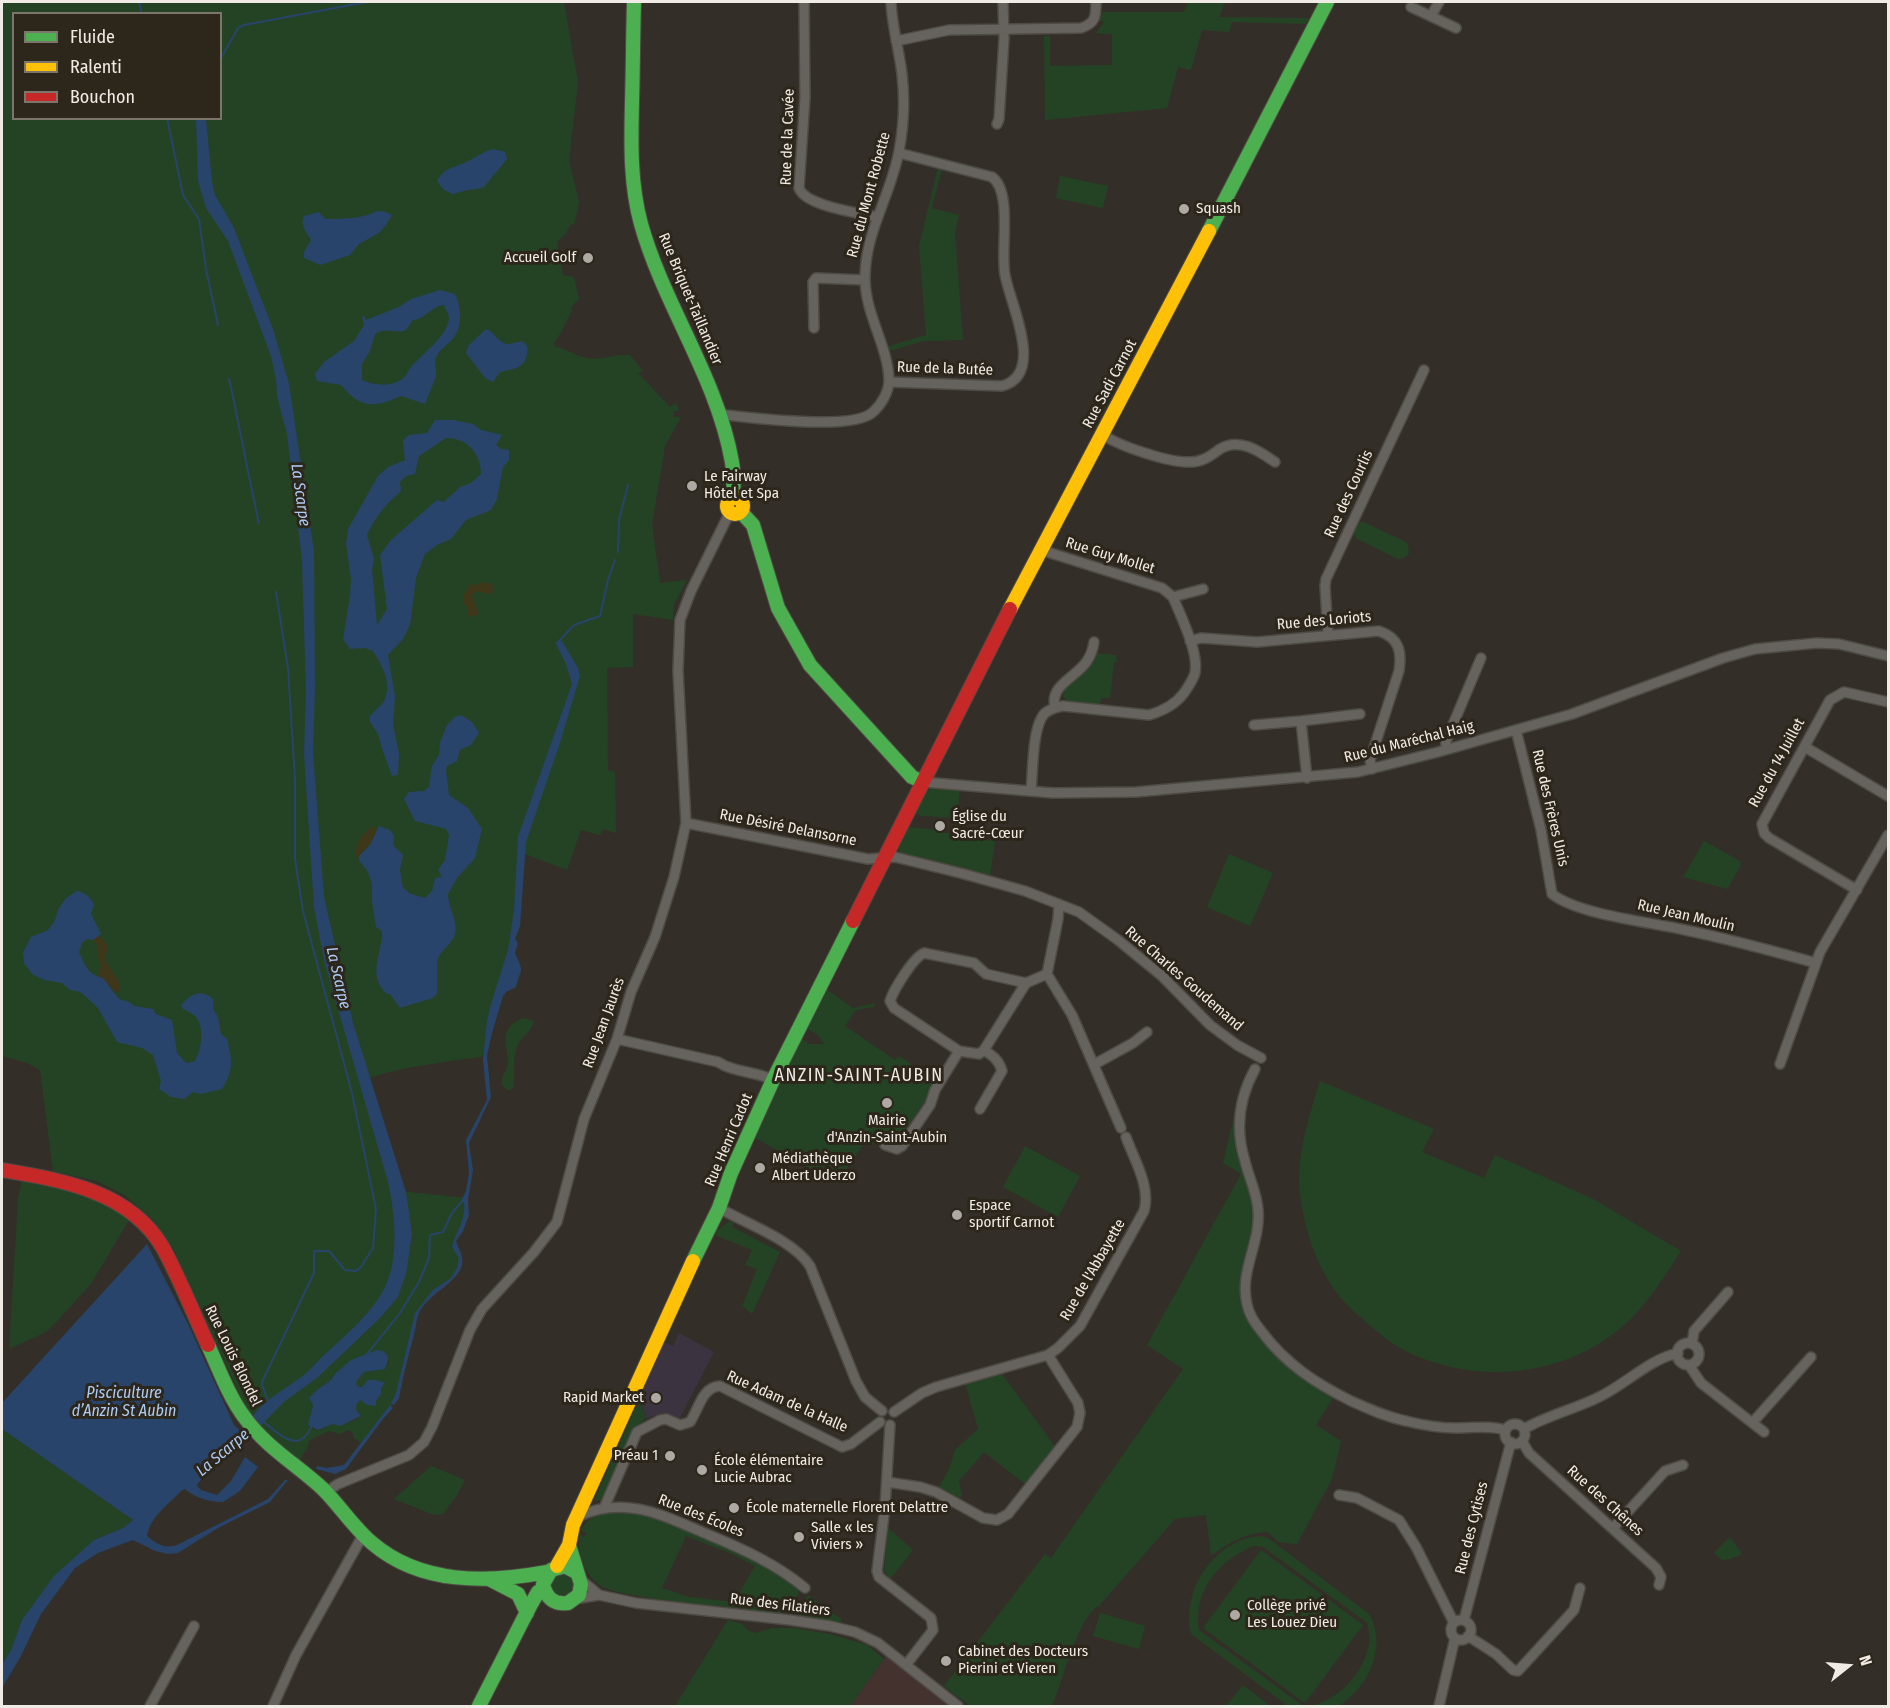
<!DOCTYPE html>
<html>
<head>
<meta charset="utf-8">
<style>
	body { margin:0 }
	#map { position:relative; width:1890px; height:1708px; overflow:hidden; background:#332f28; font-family:"Fira Sans Condensed",sans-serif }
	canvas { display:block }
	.frame { position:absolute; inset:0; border:3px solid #f0ebe4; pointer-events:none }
	.legend { position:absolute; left:12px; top:12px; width:210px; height:108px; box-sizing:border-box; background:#2d261b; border:2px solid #7b756b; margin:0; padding:8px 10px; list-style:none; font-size:18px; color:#f0ebe4 }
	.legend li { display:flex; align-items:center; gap:12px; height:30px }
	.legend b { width:30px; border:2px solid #7b756b }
	.north { position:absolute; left:1818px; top:1636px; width:60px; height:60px; -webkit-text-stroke:4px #2d261b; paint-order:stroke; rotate:73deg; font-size:16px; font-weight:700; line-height:24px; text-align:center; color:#f0ebe4 }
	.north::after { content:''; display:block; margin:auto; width:21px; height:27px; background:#f0ebe4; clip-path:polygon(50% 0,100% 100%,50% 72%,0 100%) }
</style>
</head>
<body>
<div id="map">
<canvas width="1890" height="1708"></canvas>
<div class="frame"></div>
<ul class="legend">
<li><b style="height:8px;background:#4caf50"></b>Fluide</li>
<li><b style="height:8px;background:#ffc107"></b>Ralenti</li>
<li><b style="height:8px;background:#c62828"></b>Bouchon</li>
</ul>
<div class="north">N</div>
</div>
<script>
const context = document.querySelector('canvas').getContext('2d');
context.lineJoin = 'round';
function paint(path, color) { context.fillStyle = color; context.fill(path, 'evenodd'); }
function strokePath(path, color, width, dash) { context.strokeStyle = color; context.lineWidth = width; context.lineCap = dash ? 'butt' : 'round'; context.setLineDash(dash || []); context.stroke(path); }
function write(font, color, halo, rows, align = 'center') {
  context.font = font + ' "Fira Sans Condensed",sans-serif'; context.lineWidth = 6; context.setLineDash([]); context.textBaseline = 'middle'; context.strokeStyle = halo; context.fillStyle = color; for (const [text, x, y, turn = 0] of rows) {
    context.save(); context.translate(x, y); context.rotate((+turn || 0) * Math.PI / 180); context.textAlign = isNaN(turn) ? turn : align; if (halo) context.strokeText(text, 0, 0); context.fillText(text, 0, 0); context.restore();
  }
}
paint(new Path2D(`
	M679 1333 714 1352 679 1420 664 1413 646 1418 638 1392 661 1340 673 1346Z`), '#3c3341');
paint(new Path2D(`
	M889 1652 958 1706H850Z`), '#44322e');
paint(new Path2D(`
	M2 2H564L578 82 569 161 579 202 574 225 571 224 565 235 557 242 563 275 574 277 579 299 571 307 572 311C565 322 562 333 554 343L555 347C565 348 572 354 582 357 597 362 614 354 630 355L643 371 638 373 670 407 676 403 679 410 673 412 674 417H681L665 446 652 524 660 583 687 580 674 604 673 620 633 614V667L607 668 608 770 615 772 616 833 603 829 600 835 581 830 567 870 525 854 502 988 486 1056C446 1062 404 1066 366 1079L400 1191 465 1198 466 1214 456 1241 455 1248 459 1254 460 1267 453 1278 435 1290 418 1311 397 1397 362 1444 353 1437V1433L348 1430 340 1434 329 1431 310 1440 306 1450 300 1460 281 1447 251 1419 175 1252 155 1222 126 1196 97 1181 53 1171 40 1070 27 1063 2 1056ZM14 14H220V118H14ZM380 1350 386 1353 389 1362 385 1369 364 1372 356 1382 357 1387 384 1385 381 1388 376 1401 367 1405 360 1400 356 1405V1410L361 1416C351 1424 343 1421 332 1424 328 1425 323 1430 319 1430 315 1431 313 1428 310 1426V1417L313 1405 310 1398 318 1389 330 1381 333 1376 352 1360Z
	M1189 2H1225L1219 17 1309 18 1306 24 1232 22 1229 32 1202 30 1191 70 1178 67 1167 108 1045 120 1044 36H1050V66L1112 65V34L1096 33 1104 22 1099 19 1103 12H1183Z
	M939 163 943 164 932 208 959 215 955 232 963 340 923 341 883 353 886 347 926 335 919 246Z
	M1060 176 1108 186 1103 208 1056 198Z
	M1363 522 1406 542 1408 545 1409 553 1406 557 1398 559 1357 539 1353 533C1354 526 1356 523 1363 522Z
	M1095 653 1116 655 1117 662H1114L1110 698H1101L1100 705 1067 701 1063 696 1064 688Z
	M932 788 960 791 956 824 955 818 922 816 915 813 926 791Z
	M909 827 936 830 939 833H949V836L995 841 990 877 901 854 898 848Z
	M1704 841 1740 861 1741 865 1727 889 1683 877Z
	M1229 854 1273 873 1250 926 1207 907Z
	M826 989 853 1008 875 1003 873 1007 856 1010 845 1026 895 1060 899 1056 934 1080 927 1098 898 1141 884 1131 874 1145 866 1140 837 1184 754 1137 800 1038 810 1044H824L818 1035 806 1028Z
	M524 1018 534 1021C533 1030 523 1036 518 1044 512 1057 515 1073 514 1087L509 1091 502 1085C500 1076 508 1071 508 1062 507 1042 498 1027 524 1018Z
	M1320 1081 1434 1129 1422 1152 1484 1178 1495 1155 1593 1199 1681 1251C1661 1282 1640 1316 1609 1337 1554 1376 1480 1382 1419 1357 1399 1350 1382 1336 1366 1322 1351 1309 1337 1296 1327 1278 1312 1253 1303 1222 1300 1192 1296 1154 1309 1117 1320 1081Z
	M1235 1112H1240L1239 1135 1256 1197 1247 1306 1274 1349 1336 1393 1316 1425 1341 1441 1332 1479 1297 1544 1278 1542 1268 1532C1246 1533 1229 1542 1211 1556L1206 1515 1175 1519 1099 1606C1079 1613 1061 1687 1052 1706H970L944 1686 1045 1554 1051 1558 1183 1369 1147 1345 1241 1174 1223 1163Z
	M1025 1146 1080 1176 1058 1217 1003 1187Z
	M22 1179 75 1191 102 1202 130 1218 91 1284 59 1319 46 1332 9 1349 18 1199Z
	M730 1221 734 1223 732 1227 780 1252 752 1314 742 1306 757 1269 745 1265 752 1250 715 1235 716 1231Z
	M1001 1369 1003 1375 1058 1451 1029 1487 984 1452 959 1481 962 1495 957 1503 936 1492 949 1469 955 1450 978 1429 964 1379Z
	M640 1402 646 1418 634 1429 604 1495 600 1500 594 1501 635 1409Z
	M2 1429 133 1520 123 1528 94 1540 22 1620 11 1650 2 1664Z
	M431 1466 465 1480 457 1495 443 1514 434 1515 394 1499Z
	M620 1512 652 1516 673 1523 756 1560 799 1590C798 1600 790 1611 781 1615L744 1611 743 1608H740C713 1605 615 1598 598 1584 583 1572 578 1552 579 1534L584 1537 586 1533 581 1530C591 1513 602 1513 620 1512ZM686 1536 732 1554 755 1566 734 1602 689 1597 662 1588Z
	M888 1528 913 1550 890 1579 884 1571Z
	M1261 1536 1268 1538 1369 1614C1388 1647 1368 1687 1339 1706H1288L1191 1634C1181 1591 1214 1539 1261 1536ZM1254 1546 1263 1547 1366 1622C1382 1655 1339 1708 1303 1706L1199 1630C1192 1591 1220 1559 1254 1546Z
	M1730 1537 1742 1554 1731 1559 1722 1560 1714 1553Z
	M1261 1550 1363 1625 1305 1703 1203 1628Z
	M551 1584a11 11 0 1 1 22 0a11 11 0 1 1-22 0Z
	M808 1595 841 1619V1623L802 1618 798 1616 800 1607Z
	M1100 1613 1145 1626 1139 1649 1093 1636Z
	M728 1620 742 1624 747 1630 755 1633 772 1628H794L830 1634 867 1645 884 1659 850 1706H675Z
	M1243 1685 1270 1706H1226Z`), '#244324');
paint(new Path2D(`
	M483 582 493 585V593L487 594 477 591 472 596 479 614 471 617 467 614V606L464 604V594L470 584 476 585Z
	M374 826 376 829 373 841 364 850 359 858H357C353 845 363 832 374 826Z
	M99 935 108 946 105 960 120 983V992L113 991 103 978 98 977 101 965 97 955 98 946 93 940Z`), '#3f371a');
paint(new Path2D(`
	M196 119H206L212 182 215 195 234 228 274 332 289 384 314 551 315 687 313 753 324 897 353 1023 406 1192 412 1234 406 1274 398 1297 380 1318 317 1378 285 1401 261 1425 262 1429 251 1419C263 1400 287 1388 304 1375 310 1370 315 1364 320 1359 342 1338 368 1318 383 1291 400 1261 395 1214 388 1182L325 964 314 908 304 754 306 692 302 561 287 434 277 396 276 380 271 356 228 241 206 208 198 181Z
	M493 149 505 152 507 159 484 187 477 189 468 190 453 194 444 190 437 181C446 166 452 169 466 162 475 158 482 152 493 149Z
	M377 211 386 212 392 215 386 225 379 233 359 244 350 255 320 265 304 258V252L311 240C306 232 300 225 304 216L319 212 325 219C340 219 363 219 377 211Z
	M440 290 455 294C462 308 463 327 452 340 446 346 439 349 436 358 434 364 437 370 436 377 435 379 427 400 425 404L401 396C375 408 360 409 341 385L317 381 315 374 324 362 354 341 364 325 362 316H364L366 320 399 307 411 299ZM444 305C445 309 449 314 449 318 448 336 422 354 411 367 407 372 406 378 399 381 388 387 373 385 362 380V364L370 351 375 334C385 327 395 333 405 331L413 320C426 319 431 306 444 305Z
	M486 329C494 331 498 343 507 344 511 344 517 342 522 341 528 346 528 347 527 354 525 369 512 369 500 372L493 382 485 378 466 353 468 346Z
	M435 420H453L473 424 481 430 502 435 496 445 501 449 509 450V460L503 467 497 499 491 510 466 520 451 539 437 545 425 554 416 578 410 625 403 639 388 655 395 697 393 724 399 754 398 775 392 776 382 749 378 734 370 722V716C374 711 381 706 384 701 393 685 382 665 373 651L365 648 350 649 343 639 350 596 351 579 346 544 348 529 378 476 388 467 405 460 403 440 409 435 427 433ZM446 438C467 438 481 453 481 474L471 483 460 487 444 502 437 500 391 540 380 555 387 609 377 625 372 569 374 559 367 535C374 518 387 503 401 491L400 482 406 476 415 474 419 456Z
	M562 641 578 668 580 676 559 746 526 842 520 926 515 939 518 943 515 953C524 974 522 965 516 987L506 992 503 996 492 1033 487 1056 491 1097 469 1143 473 1170 468 1200 469 1215 463 1231 456 1241C457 1246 461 1251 462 1257 467 1280 428 1292 419 1313 416 1320 416 1328 414 1335 408 1356 403 1377 399 1398L394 1405 391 1404 396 1393 415 1313 433 1290 451 1278 457 1268 459 1258 452 1247C456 1231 466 1221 464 1203L461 1201 466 1191 469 1173 466 1140 487 1100 483 1060 487 1021 491 1004 508 950 514 910 518 837 572 684 566 664 555 642Z
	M461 715 472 722 479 733 471 745 460 750 457 761 447 766 446 770 449 795 468 808 482 829 475 858 457 878 448 894C448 908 460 924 454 937 449 946 440 951 437 961V994L433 998 400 1008 390 994H387C366 976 383 952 382 931L376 927 372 902V884L368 872 359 860V856L370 845 379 826 390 830 394 836 393 845 403 855 400 870 403 888 411 894 425 898 432 891 435 878 442 877 438 870 445 860 449 835 446 829 415 821 404 799 409 792 424 791 429 787 432 766 439 755 440 743 447 725 455 717Z
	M77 891C86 893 89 896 94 904L91 914 101 934 93 940 87 939 82 943 79 952C85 965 88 975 103 978L119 999 129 1002 134 1006 153 1009 156 1014 172 1020 177 1053 186 1063 194 1062C201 1053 204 1031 198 1020 195 1014 189 1012 183 1009L181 1005C191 994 201 988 213 999V1009L218 1017 221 1034 228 1040C228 1048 231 1053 231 1061 232 1072 227 1080 222 1089L201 1094 193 1092 184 1099 171 1097 159 1089 161 1081 153 1055 142 1048 117 1042 98 1008 85 996 80 992 70 990 62 983 44 980 32 974 24 963 23 952 31 937 48 930 54 922 59 908 66 898Z
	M147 1244 188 1324 234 1425 246 1436 198 1483 197 1486 201 1490 217 1495 231 1481 245 1457 258 1467 240 1491 223 1502C212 1503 193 1497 185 1489L181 1491C168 1505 150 1517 147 1536 157 1544 164 1549 177 1545L268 1499 285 1480H288L270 1502 218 1528 178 1553 168 1554 155 1551 133 1540 98 1553 75 1568 41 1614 21 1656 2 1688V1664L11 1650 22 1620 54 1576 94 1540 123 1528 133 1520 2 1429V1403Z
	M377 1350 383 1351C391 1356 388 1361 385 1369L364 1372 356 1382 358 1387H362L368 1380H376L385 1383 381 1388V1394L376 1401V1406L367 1405 360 1400 356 1405V1410L361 1416 340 1426 333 1424 318 1430 308 1425 313 1405 309 1398 318 1389 330 1381 335 1374 351 1360Z
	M390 1405 393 1408 383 1419 346 1469 335 1474 316 1469 317 1466 327 1468 344 1465Z`), '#28446a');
strokePath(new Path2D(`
	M139 2 142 14
	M220 60 238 28 244 25 367 2
	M167 118 183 195 199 219 206 269 218 325
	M229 379C240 427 248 475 259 523
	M618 552 619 520 628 485
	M560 644 559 641 574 625 600 616 608 580 615 560
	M364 1358 400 1313 419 1282 429 1258 430 1235 443 1232 452 1213 463 1200
	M269 1403 262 1385V1382L314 1273V1251H329L345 1270 356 1271 361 1267 373 1248 376 1209 352 1093 303 911 295 859V778L288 668 276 592
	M263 1421C278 1434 300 1456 312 1425`), '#28446a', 2);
const street = new Path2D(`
	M804 2 805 98 799 188C805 206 859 213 877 217
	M1411 7 1456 28
	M1431 16 1439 2
	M896 41 949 30 1081 28C1096 23 1096 16 1096 2
	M997 124 999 119 1004 39 1003 2
	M814 328 813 282 816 278 865 280
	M889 382 1002 386C1046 374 1010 304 1005 275 1000 250 1013 192 992 177L899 153
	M720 418 725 415C753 418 854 431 873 412 881 405 889 392 889 380 888 346 865 314 865 278 865 232 891 195 899 151 904 125 905 100 902 74 899 50 892 26 891 2
	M1102 434C1118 446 1170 463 1190 462 1203 462 1210 456 1220 449 1239 437 1259 451 1275 462
	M1041 550 1162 588 1173 597 1203 589
	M1328 635 1325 586 1326 579 1424 370
	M1190 641 1201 638 1257 642 1379 631C1399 638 1402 651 1399 671L1370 760 1372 769
	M1055 707C1049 685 1077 677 1087 661 1091 655 1093 649 1094 642
	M1301 721 1307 778
	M1254 725 1301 721 1360 714
	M1516 730 1541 830 1552 894C1579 915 1650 922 1685 930 1729 939 1773 951 1816 963
	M1805 747 1888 796
	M1446 749V741L1481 658
	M923 782 1053 793 1136 792 1358 772 1438 752 1572 714 1723 658 1755 649 1817 643 1839 644 1888 656
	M1031 790C1033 772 1032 726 1045 713 1050 709 1057 707 1063 706L1149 715C1163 711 1175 705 1184 693 1188 687 1193 680 1195 673 1199 652 1181 617 1173 597
	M686 823 868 859 895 857 964 874 1025 891 1079 912 1118 940 1162 976 1210 1025 1237 1045 1261 1058
	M1857 890 1769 838 1764 833 1762 824 1830 700 1844 692 1888 702
	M1059 904 1058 919 1047 974 1072 1015 1121 1128
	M617 1039 718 1062C734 1073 756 1071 773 1080
	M959 1051 894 1008 890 1001C894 989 913 958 924 953L974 963 986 974 1026 983
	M1095 1064 1133 1043 1147 1032
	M1780 1064 1820 952 1888 835
	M1255 1069C1239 1098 1235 1129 1245 1161 1249 1178 1257 1193 1258 1210 1261 1243 1239 1271 1247 1304 1249 1315 1255 1323 1262 1332 1286 1364 1315 1383 1351 1401 1369 1409 1386 1417 1406 1421 1422 1425 1440 1428 1456 1428 1473 1428 1490 1425 1506 1430
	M980 1109 1002 1071C999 1060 993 1056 984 1050
	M885 1145 897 1149 902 1146 930 1105 935 1090 959 1051 979 1054 984 1050 1026 983 1047 974
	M719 1208C747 1224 793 1240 810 1266L856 1381 865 1397 882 1411
	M1677 1354a11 11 0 1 1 22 0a11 11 0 1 1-22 0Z
	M1692 1344 1694 1331 1728 1292
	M1689 1365 1701 1383 1764 1432
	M894 1412 922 1393 936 1387 1048 1355 1058 1348 1080 1326 1144 1211C1151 1186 1134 1160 1126 1137
	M1753 1422 1811 1357
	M1505 1434a10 10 0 1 1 20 0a10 10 0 1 1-20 0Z
	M890 1425 885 1507 877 1571 879 1577 931 1618 933 1630 906 1665
	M1524 1429C1548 1415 1576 1409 1601 1396 1627 1383 1650 1359 1678 1353
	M1522 1441 1529 1453 1656 1568 1661 1577 1659 1585
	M887 1482 920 1487 936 1492 983 1518 997 1520 1008 1514 1077 1427 1080 1413 1078 1403 1048 1355
	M326 1492 338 1484 409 1455 424 1442 432 1427 470 1330 482 1309 534 1252 557 1222 584 1119 617 1039 631 992 655 937 674 877 686 823 678 671 680 620 691 591 730 512
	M1339 1495 1357 1498 1399 1520 1416 1547 1454 1623
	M604 1508 637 1432 660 1420 666 1419 680 1425 690 1422C699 1409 702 1387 720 1386L842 1447 851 1444 880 1422
	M577 1517C625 1494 664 1516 709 1535 743 1549 776 1564 805 1588
	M1613 1528 1665 1471 1683 1465
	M580 1579 599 1595
	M575 1599 599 1595 636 1603 790 1620 830 1626 855 1632 878 1643 958 1706
	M1464 1620 1511 1442
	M1451 1630a10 10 0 1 1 20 0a10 10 0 1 1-20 0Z
	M1468 1636 1496 1654 1513 1670 1518 1671 1574 1610 1580 1588
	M150 1706 194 1626
	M273 1706 296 1655 363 1535
	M1439 1706 1455 1638`);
const fast = new Path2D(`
	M634 2C633 35 633 69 632 102 631 143 630 184 641 224 664 306 717 377 732 462 734 473 733 486 734 498
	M1209 231 1327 2
	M741 512 753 525 778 608 810 665 912 777 923 782
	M693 1261 719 1208 731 1173 773 1080 853 921
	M208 1345C219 1369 229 1397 245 1418 266 1447 297 1465 323 1489 340 1506 354 1528 372 1543 421 1585 488 1583 547 1572
	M569 1545 581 1584 579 1595 568 1603C554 1605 546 1598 543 1584L551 1570 565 1566 576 1572
	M489 1579 518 1594 527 1613
	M479 1706 530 1606 538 1592 543 1589`);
const slow = new Path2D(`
	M727 506a8 8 0 1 1 16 0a8 8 0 1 1-16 0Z
	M1010 609 1209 231
	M557 1566 569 1545 573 1525 693 1261`);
const jam = new Path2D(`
	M853 921 1010 609
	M2 1170C61 1180 130 1191 163 1248 180 1279 193 1313 208 1345`);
strokePath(street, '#4e4a44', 12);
strokePath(fast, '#4e4a44', 16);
strokePath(slow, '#4e4a44', 16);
strokePath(jam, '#4e4a44', 16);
strokePath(street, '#66635e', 9);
strokePath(fast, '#4caf50', 14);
strokePath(slow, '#ffc107', 14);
strokePath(jam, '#c62828', 14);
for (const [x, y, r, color] of [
	[1184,209,6,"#aea9a2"],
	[588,258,6,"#aea9a2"],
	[692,486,6,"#aea9a2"],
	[940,826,6,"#aea9a2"],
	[887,1103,6,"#aea9a2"],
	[760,1168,6,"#aea9a2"],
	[957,1215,6,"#aea9a2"],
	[656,1398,6,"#aea9a2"],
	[670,1456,6,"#aea9a2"],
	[702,1470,6,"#aea9a2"],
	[734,1508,6,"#aea9a2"],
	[799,1537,6,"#aea9a2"],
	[1235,1615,6,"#aea9a2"],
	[946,1661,6,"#aea9a2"]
]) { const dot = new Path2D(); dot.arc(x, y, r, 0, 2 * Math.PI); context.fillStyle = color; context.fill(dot); strokePath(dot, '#2d261b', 2); }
write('15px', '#f0ebe4', '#2d261b', [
	["Rue de la Cavée",788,137,-88],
	["Rue du Mont Robette",869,195,-75],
	["Rue Briquet-Taillandier",690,299,67],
	["Rue de la Butée",945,369,2],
	["Rue Sadi Carnot",1110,384,-62],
	["Rue des Courlis",1349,494,-65],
	["Rue Guy Mollet",1110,556,17],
	["Rue des Loriots",1324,621,-5],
	["Rue du Maréchal Haig",1409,742,-14],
	["Rue du 14 Juillet",1777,763,-61],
	["Rue des Frères Unis",1550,808,77],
	["Rue Désiré Delansorne",788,828,11],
	["Rue Jean Moulin",1686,916,13],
	["Rue Charles Goudemand",1184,979,41],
	["Rue Jean Jaurès",604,1023,-70],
	["Rue Henri Cadot",729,1140,-67],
	["Rue de l'Abbayette",1093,1270,-60],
	["Rue Louis Blondel",233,1356,64],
	["Rue Adam de la Halle",787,1402,24],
	["Rue des Chênes",1605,1501,42],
	["Rue des Écoles",701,1516,22],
	["Rue des Cytises",1472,1528,-76],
	["Rue des Filatiers",780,1605,7]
]);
write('15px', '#f0ebe4', '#2d261b', [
	["Squash",1196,209],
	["Accueil Golf",576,258,"right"],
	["Le Fairway",704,477],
	["Hôtel et Spa",704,494],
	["Église du",952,817],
	["Sacré-Cœur",952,834],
	["Mairie",887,1121,"center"],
	["d'Anzin-Saint-Aubin",887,1138,"center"],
	["Médiathèque",772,1159],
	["Albert Uderzo",772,1176],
	["Espace",969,1206],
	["sportif Carnot",969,1223],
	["Rapid Market",644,1398,"right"],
	["Préau 1",658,1456,"right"],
	["École élémentaire",714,1461],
	["Lucie Aubrac",714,1478],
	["École maternelle Florent Delattre",746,1508],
	["Salle « les",811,1528],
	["Viviers »",811,1545],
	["Collège privé",1247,1606],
	["Les Louez Dieu",1247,1623],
	["Cabinet des Docteurs",958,1652],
	["Pierini et Vieren",958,1669]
], 'left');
write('italic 16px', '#adcbf5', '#2d261b', [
	["La Scarpe",300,495,82],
	["La Scarpe",338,978,77],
	["Pisciculture",124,1394],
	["d’Anzin St Aubin",124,1412],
	["La Scarpe",223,1453,-40]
]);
context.letterSpacing = '1.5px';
write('18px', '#f0ebe4', '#2d261b', [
	["ANZIN-SAINT-AUBIN",859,1076]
]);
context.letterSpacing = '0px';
</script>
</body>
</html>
